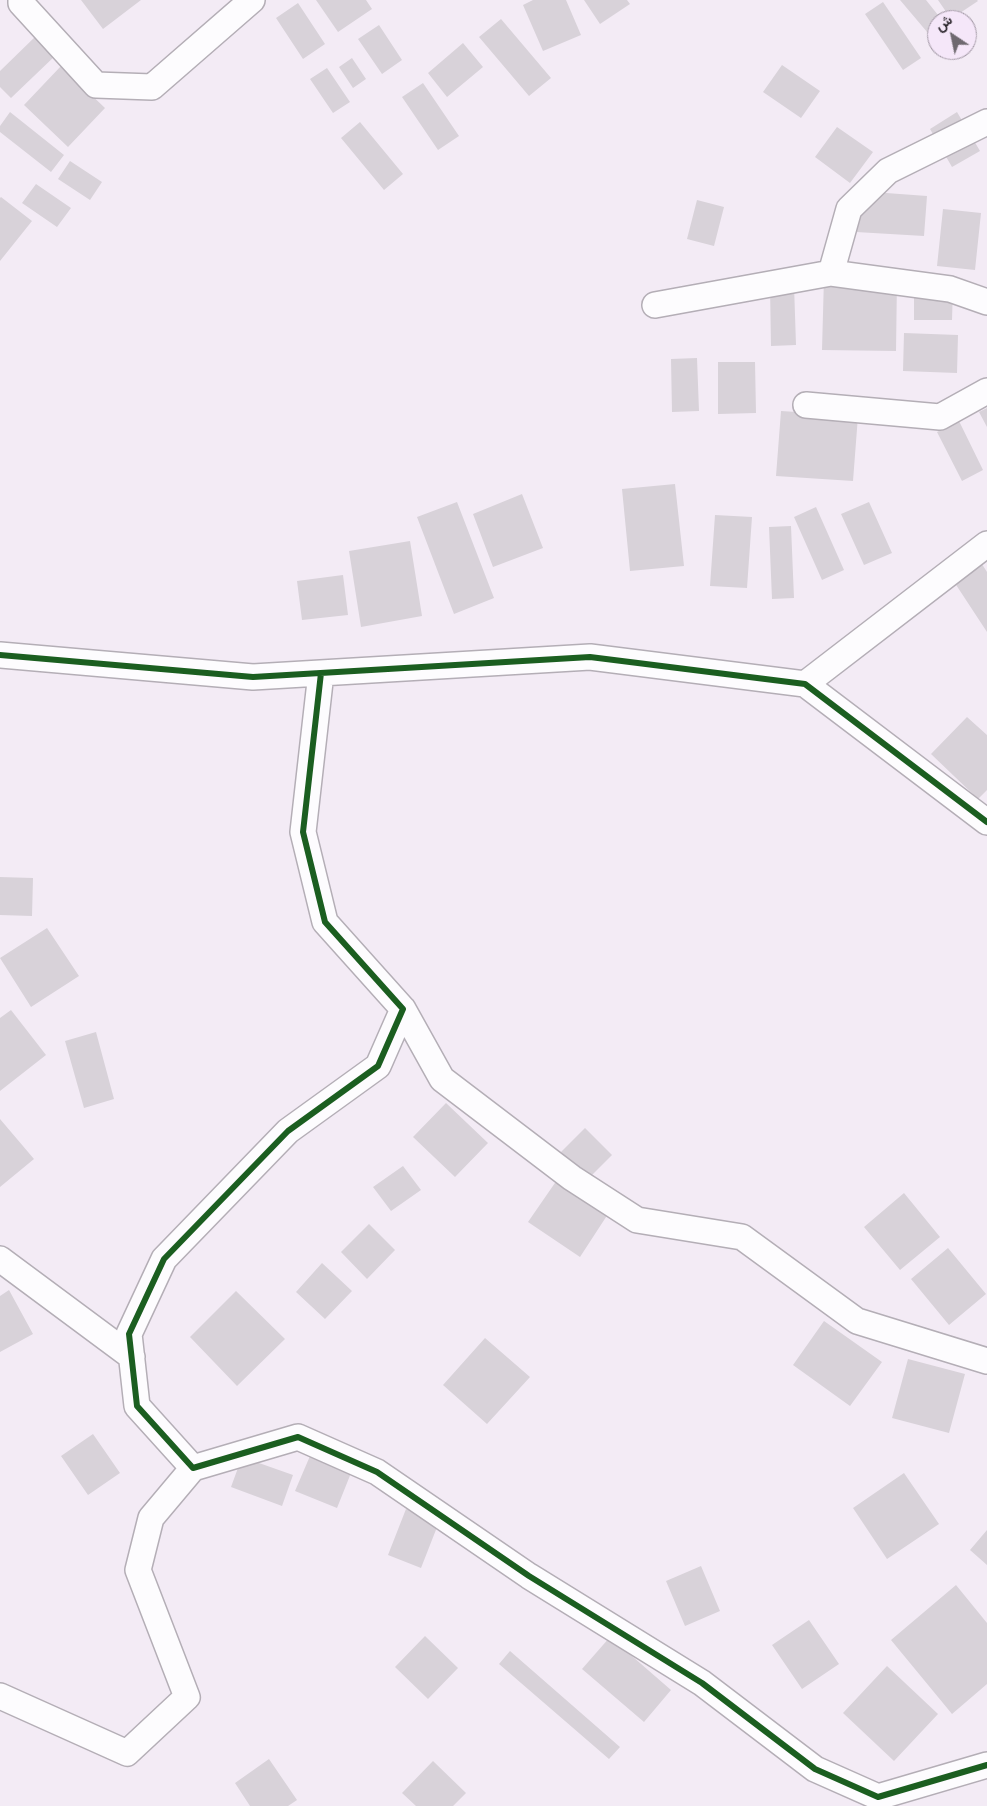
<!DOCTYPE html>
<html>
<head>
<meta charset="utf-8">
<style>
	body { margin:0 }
	#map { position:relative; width:987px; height:1806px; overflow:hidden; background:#f3ebf5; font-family:"Nunito Sans",Vazirmatn,sans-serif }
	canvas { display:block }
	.north { position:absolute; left:927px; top:10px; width:50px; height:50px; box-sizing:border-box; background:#f5e7f9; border:1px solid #a399a6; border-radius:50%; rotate:326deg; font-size:14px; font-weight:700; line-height:20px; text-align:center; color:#282329 }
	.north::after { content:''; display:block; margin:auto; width:18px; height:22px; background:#6f6970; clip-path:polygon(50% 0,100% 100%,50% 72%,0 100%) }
</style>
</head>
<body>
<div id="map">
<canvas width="987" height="1806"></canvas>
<div class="north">ش</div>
</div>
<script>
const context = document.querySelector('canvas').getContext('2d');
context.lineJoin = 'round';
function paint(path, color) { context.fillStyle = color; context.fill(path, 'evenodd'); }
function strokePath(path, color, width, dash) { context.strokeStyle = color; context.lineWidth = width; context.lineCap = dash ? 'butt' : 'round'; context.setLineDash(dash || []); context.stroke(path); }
paint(new Path2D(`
	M81 0H141L103 29Z
	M316 0H366L372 9 338 32Z
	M533 0H566L581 35 543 51 523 5Z
	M584 0H627L630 4 600 24Z
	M900 0H926L942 20H937V36L933 39Z
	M938 0H977L978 1 951 19Z
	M883 2 921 58 903 70 865 14Z
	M298 3 325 44 303 59 276 18Z
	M501 19 551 78 529 96 479 37Z
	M379 25 402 60 382 74 358 39Z
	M38 34 57 54 11 98 0 87V71Z
	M463 43 483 67 447 97 428 73Z
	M352 58 366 79 353 88 339 67Z
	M782 65 820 91 801 118 763 92Z
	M61 66 105 108 68 147 24 105Z
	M327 68 350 102 333 113 310 79Z
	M423 83 459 136 438 150 402 97Z
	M10 112 64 155 51 172 0 132V126Z
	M957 112 980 151 952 167 930 129Z
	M360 122 403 174 384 190 341 138Z
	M837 127 873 152 850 183 815 157Z
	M70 161 102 182 90 200 58 179Z
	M36 184 71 208 57 227 22 203Z
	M859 191 927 196 924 236 856 232Z
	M1 197 32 221 0 261V198Z
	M697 200 724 207 714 246 687 239Z
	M943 209 981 213 975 270 937 266Z
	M824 277 897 279 896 351 822 350Z
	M794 285 796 345 771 346 770 286Z
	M914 287H953L952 320H914Z
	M904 333 958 335 957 373 903 371Z
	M697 358 699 411 672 412 671 359Z
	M718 362H755L756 413 718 414Z
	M987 408V427L979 412Z
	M781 411 858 416 853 481 776 476Z
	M959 421 983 470 962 481 937 432Z
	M675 484 684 566 630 571 622 489Z
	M522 494 543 548 493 567 473 514Z
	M457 502 494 598 454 614 417 517Z
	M869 502 892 553 864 565 841 514Z
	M816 507 844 570 822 580 794 517Z
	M715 515 752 517 747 588 710 586Z
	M791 526 794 598 772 599 769 527Z
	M410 541 422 616 361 627 349 551Z
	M971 547 987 572V632L943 565Z
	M343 575 348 615 302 620 297 581Z
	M967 717 987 735V790L978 799 931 754Z
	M0 877 33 878 32 916 0 915Z
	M47 928 79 976 31 1007 0 958Z
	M11 1010 46 1055 0 1091V1018Z
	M96 1032 114 1099 84 1108 65 1041Z
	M446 1103 488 1143 455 1177 413 1137Z
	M0 1119 34 1159 0 1187Z
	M585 1128 612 1155 588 1179 561 1152Z
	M403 1166 421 1190 391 1211 373 1187Z
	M557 1180 608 1214 580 1257 528 1222Z
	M904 1193 940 1237 900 1270 864 1227Z
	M369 1224 395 1250 367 1279 341 1252Z
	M948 1248 986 1294 949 1325 911 1279Z
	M322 1263 352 1291 325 1319 296 1292Z
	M9 1290 33 1334 0 1352V1296Z
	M236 1291 285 1339 237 1386 190 1337Z
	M824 1321 882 1362 850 1406 793 1365Z
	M485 1338 530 1377 487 1424 443 1385Z
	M908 1359 965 1374 949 1433 892 1418Z
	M93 1434 120 1473 88 1495 61 1456Z
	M310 1456 351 1473 337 1508 295 1491Z
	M242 1457 293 1475 282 1506 231 1487Z
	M904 1473 939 1524 887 1559 853 1508Z
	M406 1509 439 1522 421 1568 388 1555Z
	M987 1530V1565L970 1550Z
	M701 1566 720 1611 685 1626 666 1581Z
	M956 1585 987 1623V1684L952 1714 891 1640Z
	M809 1620 839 1664 802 1689 772 1645Z
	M425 1636 458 1668 428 1699 395 1667Z
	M610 1637 671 1690 644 1722 582 1669Z
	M510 1651 620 1747 609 1759 499 1664Z
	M887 1666 938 1714 894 1761 843 1713Z
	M269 1759 297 1800 288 1806H250L235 1783Z
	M433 1761 466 1793 453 1806H416L402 1793Z`), '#d8d2d9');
const minor = new Path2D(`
	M21 0V3L96 85 152 87 252 0
	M831 273 849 209 888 171 987 122
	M655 305 831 273 950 289 987 302
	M806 405 940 417 987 391
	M0 655 253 677 590 657 805 684 987 822
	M321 673 303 832 325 922 403 1009 378 1066 288 1131 164 1259 129 1334 137 1406 193 1468 298 1437 377 1472 529 1576 702 1683 815 1769 878 1797 987 1765
	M805 684 987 544
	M403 1009 442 1079 572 1178 637 1220 742 1237 857 1321 987 1361
	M0 1259 132 1357
	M0 1696 127 1753 187 1697 138 1570 151 1518 193 1468`);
strokePath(minor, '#b4aeb6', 28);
strokePath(minor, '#fdfcfe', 25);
strokePath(new Path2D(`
	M0 655 253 677 590 657 805 684 987 822
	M321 673 303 832 325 922 403 1009 378 1066 288 1131 164 1259 129 1334 137 1406 193 1468 298 1437 377 1472 529 1576 702 1683 815 1769 878 1797 987 1765`), '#1b5e20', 6);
</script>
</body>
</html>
